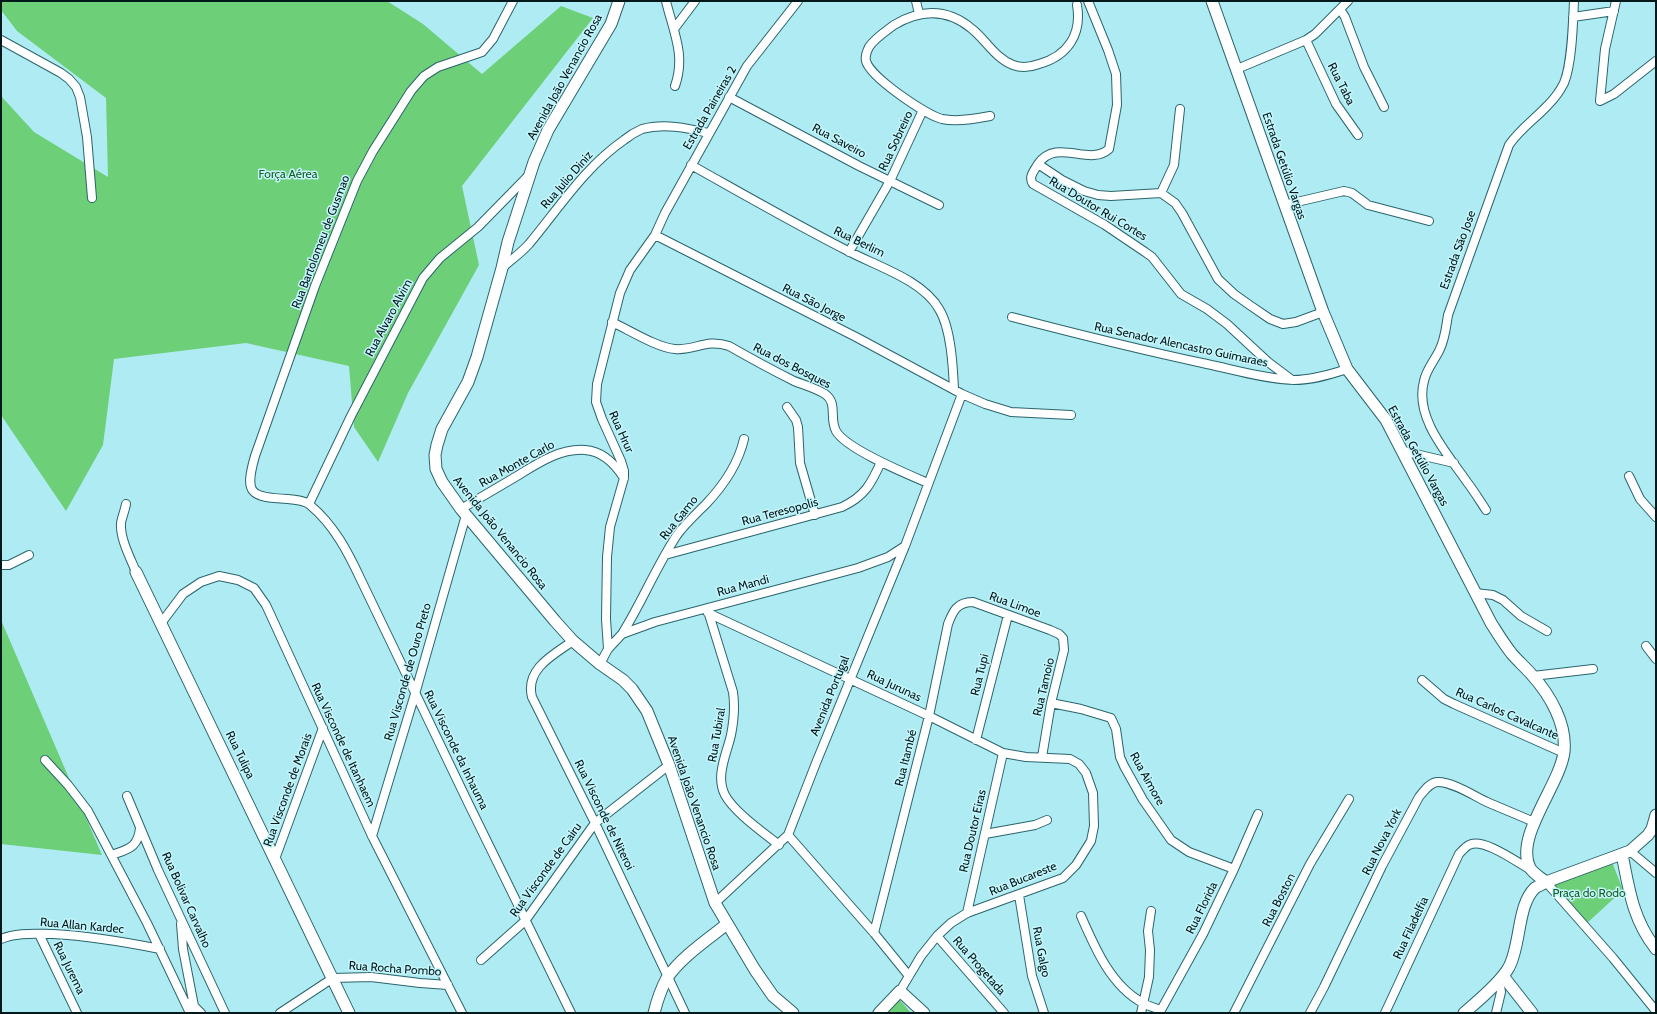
<!DOCTYPE html>
<html>
<head>
<meta charset="utf-8">
<style>
	body { margin:0 }
	#map { position:relative; width:1657px; height:1014px; overflow:hidden; background:#afebf3; font-family:Cabin,sans-serif }
	canvas { display:block }
	.frame { position:absolute; inset:0; border:2px solid #02191c; pointer-events:none }
</style>
</head>
<body>
<div id="map">
<canvas width="1657" height="1014"></canvas>
<div class="frame"></div>
</div>
<script>
const context = document.querySelector('canvas').getContext('2d');
context.lineJoin = 'round';
function paint(path, color) { context.fillStyle = color; context.fill(path, 'evenodd'); }
function strokePath(path, color, width, dash) { context.strokeStyle = color; context.lineWidth = width; context.lineCap = dash ? 'butt' : 'round'; context.setLineDash(dash || []); context.stroke(path); }
function write(font, color, halo, rows, align = 'center') {
  context.font = font + ' Cabin,sans-serif'; context.lineWidth = 3; context.setLineDash([]); context.textBaseline = 'middle'; context.strokeStyle = halo; context.fillStyle = color; for (const [text, x, y, turn = 0] of rows) {
    context.save(); context.translate(x, y); context.rotate((+turn || 0) * Math.PI / 180); context.textAlign = isNaN(turn) ? turn : align; if (halo) context.strokeText(text, 0, 0); context.fillText(text, 0, 0); context.restore();
  }
}
paint(new Path2D(`
	M1 1H387L423 24 482 74 561 6 593 18 462 186 479 265 408 393 378 462 354 427 349 366 246 343 114 359 103 445 66 511 1 415V96L34 132 108 177 106 98 17 31 1 10Z
	M1 620 102 855 1 844Z
	M1612 862 1623 890 1586 924 1554 885Z
	M900 1000 911 1013H883Z`), '#6dcf78');
const minor = new Path2D(`
	M513 1 493 39 482 52 438 67 424 76 411 91 373 151 357 181 315 286 255 456C244 494 250 497 288 499 295 500 305 500 310 505 334 525 348 552 361 580 430 725 500 869 571 1013
	M666 1C673 31 686 55 675 86
	M916 1 919 14
	M1088 1 1108 50 1116 74 1117 105 1109 149C1089 167 1057 137 1038 164L1062 180 1084 191 1098 195 1111 196 1161 193 1175 203 1182 213 1218 279 1234 294 1251 306 1270 319 1283 324 1296 322 1323 312
	M1616 1 1605 49 1600 101 1614 94 1656 61
	M1340 9 1345 17 1364 67 1384 107
	M1573 17 1614 11
	M674 29 695 1
	M1 40 61 73 69 79 76 87 80 97 87 137 92 198
	M1306 40 1336 104 1358 135
	M1237 69 1306 40 1315 34 1348 1
	M729 97 859 166 939 205
	M990 116C975 119 957 122 942 119 926 115 870 77 866 61 865 57 867 51 869 47 875 38 886 31 894 25 921 9 947 8 972 29 986 40 995 58 1013 65 1021 68 1031 67 1039 64 1068 56 1082 34 1077 5
	M1038 164C1034 171 1028 177 1033 184L1105 225 1145 252 1152 257 1181 294 1207 309 1227 324 1268 362 1292 380
	M691 165C743 194 795 224 848 251 876 266 923 280 939 309 951 328 953 367 954 389
	M1161 193 1174 165 1180 109
	M1284 205 1344 191 1352 193 1368 205 1429 221
	M655 235 856 337 962 394 985 404 1011 412 1071 415
	M849 252 890 181 923 110
	M502 268C511 260 521 253 529 244 559 208 585 167 624 140 629 136 635 132 642 129 664 123 687 128 708 133
	M1012 317C1077 334 1141 350 1207 364 1235 370 1265 379 1293 380 1312 380 1329 375 1347 369
	M612 322C629 330 658 348 675 349 696 351 705 338 729 346 750 358 772 370 794 381 804 385 815 388 825 394 838 403 829 418 836 431 846 449 907 474 928 483
	M787 407 796 420 798 427 800 463 815 515
	M1403 451 1454 463
	M1629 476 1640 499 1656 517
	M126 504C125 510 122 517 121 523 120 539 130 557 136 572
	M309 504 351 416 423 278 440 258 478 227 529 175
	M461 509C478 499 495 489 512 479 534 466 558 448 585 450 602 451 615 464 624 478
	M1486 510C1480 501 1474 491 1467 482 1448 454 1414 418 1424 381 1426 370 1434 361 1439 351 1445 340 1446 327 1448 315L1509 145C1520 129 1535 119 1548 105 1554 99 1560 91 1564 83 1572 64 1573 23 1574 1
	M665 555 842 507C865 496 871 484 881 462
	M1 565H9L29 555
	M1475 593 1493 595 1503 600 1521 616 1547 631
	M708 611 733 692C735 706 734 720 731 735 727 753 715 776 725 795 734 812 764 833 779 845
	M708 613 929 716 1003 753 1026 757 1070 759 1079 764 1086 773 1093 793 1094 826 1091 841 1076 865 1063 878 967 913 951 923 937 936 921 956 900 991
	M162 622 183 594 201 582 219 576 238 580 254 588 266 605 372 836 462 1013
	M622 634C642 602 656 567 677 535 685 524 696 514 706 504 724 485 738 465 744 439
	M573 641C553 655 525 669 532 697L595 823 685 1013
	M1646 646 1656 659
	M608 649 606 619 607 557 610 527 624 478V471L621 461 602 419 596 402 597 384 620 293 630 270 655 235 665 213 747 66 798 1
	M600 664 608 649 622 634 655 622 858 568 888 557 905 546
	M1533 676 1593 669
	M1422 680 1444 699 1454 704 1564 753
	M1051 703 1081 709 1111 718 1116 729 1120 757 1124 766 1143 800 1171 840 1189 852 1234 869
	M976 740 1008 615
	M45 760 68 785 88 811 147 923 190 1013
	M127 796 158 870 225 1013
	M985 834 1035 825 1047 820
	M788 835 874 933 909 976
	M372 836 415 694 466 515
	M1630 851 1656 873
	M112 855C128 849 138 848 140 828
	M275 859 323 728
	M1546 882 1613 958 1656 1011
	M1019 895 1032 976 1044 1013
	M715 903 788 835 816 763 905 546 962 394
	M967 913 1003 753
	M1081 916C1095 948 1111 986 1143 1003 1148 1006 1155 1008 1161 1010
	M181 924 183 949 194 1006
	M874 933 929 716 948 624C953 611 957 602 973 602L1050 630 1059 634 1063 638 1064 650 1051 703 1042 757
	M39 934 77 1013
	M937 936 1004 1013
	M1 939C17 932 36 934 53 934 89 936 125 942 160 949
	M481 960 525 921 595 823 669 765
	M190 1002 201 1013
	M1161 1010 1203 934 1234 869 1258 814
	M280 1013 333 978 371 977 420 983 448 985
	M1141 1013 1149 977 1150 950 1148 931 1151 911
	M1234 1013 1310 864 1349 799
	M1310 1013 1324 987 1382 866 1419 797C1424 791 1430 782 1438 782 1453 782 1474 796 1487 802 1503 809 1518 815 1534 822
	M1385 1013 1459 854C1462 851 1465 847 1469 845 1483 837 1518 863 1531 870
	M1496 1013 1501 992 1499 979`);
const major = new Path2D(`
	M619 1 611 24 548 130 534 162 508 242 502 268 477 357 468 382 442 429 437 445 435 455 436 469 442 482 461 509 555 621 573 641 600 664 623 680 632 689 647 711 669 765 715 903 755 970 773 996 793 1013
	M1212 1 1323 312 1347 369 1386 420 1491 623C1498 634 1504 644 1512 654 1518 661 1526 668 1532 675 1550 695 1567 724 1564 752 1560 785 1514 837 1530 868 1534 874 1541 878 1546 882
	M136 572 349 1013
	M1622 854C1629 890 1633 920 1656 949
	M1503 976 1532 1013
	M654 1013C657 1001 661 989 667 978 680 958 708 939 727 924
	M879 1013 900 991 924 1013
	M1464 1013C1477 1002 1502 981 1509 967 1521 945 1517 905 1535 888 1538 886 1543 884 1546 882L1630 851 1648 835 1652 829 1656 815`);
strokePath(minor, '#2a656c', 10);
strokePath(major, '#2a656c', 13);
strokePath(minor, '#fff', 8);
strokePath(major, '#fff', 11);
write('12px', '#02191c', '#c6f6fc', [
	["Avenida João Venancio Rosa",565,77,-61],
	["Rua Taba",1341,84,63],
	["Estrada Paineiras 2",710,108,-60],
	["Rua Saveiro",839,141,28],
	["Rua Sobreiro",896,141,-65],
	["Estrada Getúlio Vargas",1284,166,71],
	["Rua Julio Diniz",567,180,-49],
	["Rua Doutor Rui Cortes",1098,209,31],
	["Rua Bartolomeu de Gusmao",321,242,-69],
	["Rua Berlim",859,242,26],
	["Estrada Sāo Jose",1458,250,-70],
	["Rua São Jorge",814,303,27],
	["Rua Alvaro Alvim",389,318,-62],
	["Rua Senador Alencastro Guimaraes",1181,345,12],
	["Rua dos Bosques",792,366,27],
	["Rua Hrur",621,432,66],
	["Estrada Getúlio Vargas",1418,456,61],
	["Rua Monte Carlo",517,464,-29],
	["Rua Teresopolis",780,512,-15],
	["Rua Gamo",679,518,-51],
	["Avenida João Venancio Rosa",500,533,51],
	["Rua Mandi",743,586,-15],
	["Rua Limoe",1015,605,20],
	["Rua Visconde de Ouro Preto",408,672,-74],
	["Rua Tupi",980,675,-76],
	["Rua Jurunas",894,686,25],
	["Rua Tamoio",1044,687,-77],
	["Avenida Portugal",830,696,-68],
	["Rua Carlos Cavalcante",1507,714,24],
	["Rua Tubiral",717,735,-80],
	["Rua Visconde de Itanhaem",343,745,65],
	["Rua Visconde da Inhauma",456,750,64],
	["Rua Tulipa",240,755,64],
	["Rua Itambé",906,758,-76],
	["Rua Aimore",1147,779,61],
	["Rua Visconde de Morais",288,790,-70],
	["Avenida João Venancio Rosa",694,803,71],
	["Rua Visconde de Niteroi",604,815,64],
	["Rua Doutor Eiras",973,831,-77],
	["Rua Nova York",1382,842,-63],
	["Rua Visconde de Cairu",546,870,-54],
	["Rua Bucareste",1023,879,-22],
	["Rua Bolivar Carvalho",186,900,66],
	["Rua Boston",1279,900,-63],
	["Rua Florida",1202,908,-64],
	["Rua Allan Kardec",82,926,5],
	["Rua Filadelfia",1411,928,-65],
	["Rua Galgo",1041,952,79],
	["Rua Progetada",979,966,49],
	["Rua Jurema",69,968,64],
	["Rua Rocha Pombo",395,969,4]
]);
write('12px', '#125e22', '#c6f6fc', [
	["Força Aérea",288,174],
	["Praça do Rodo",1589,893]
]);
</script>
</body>
</html>
